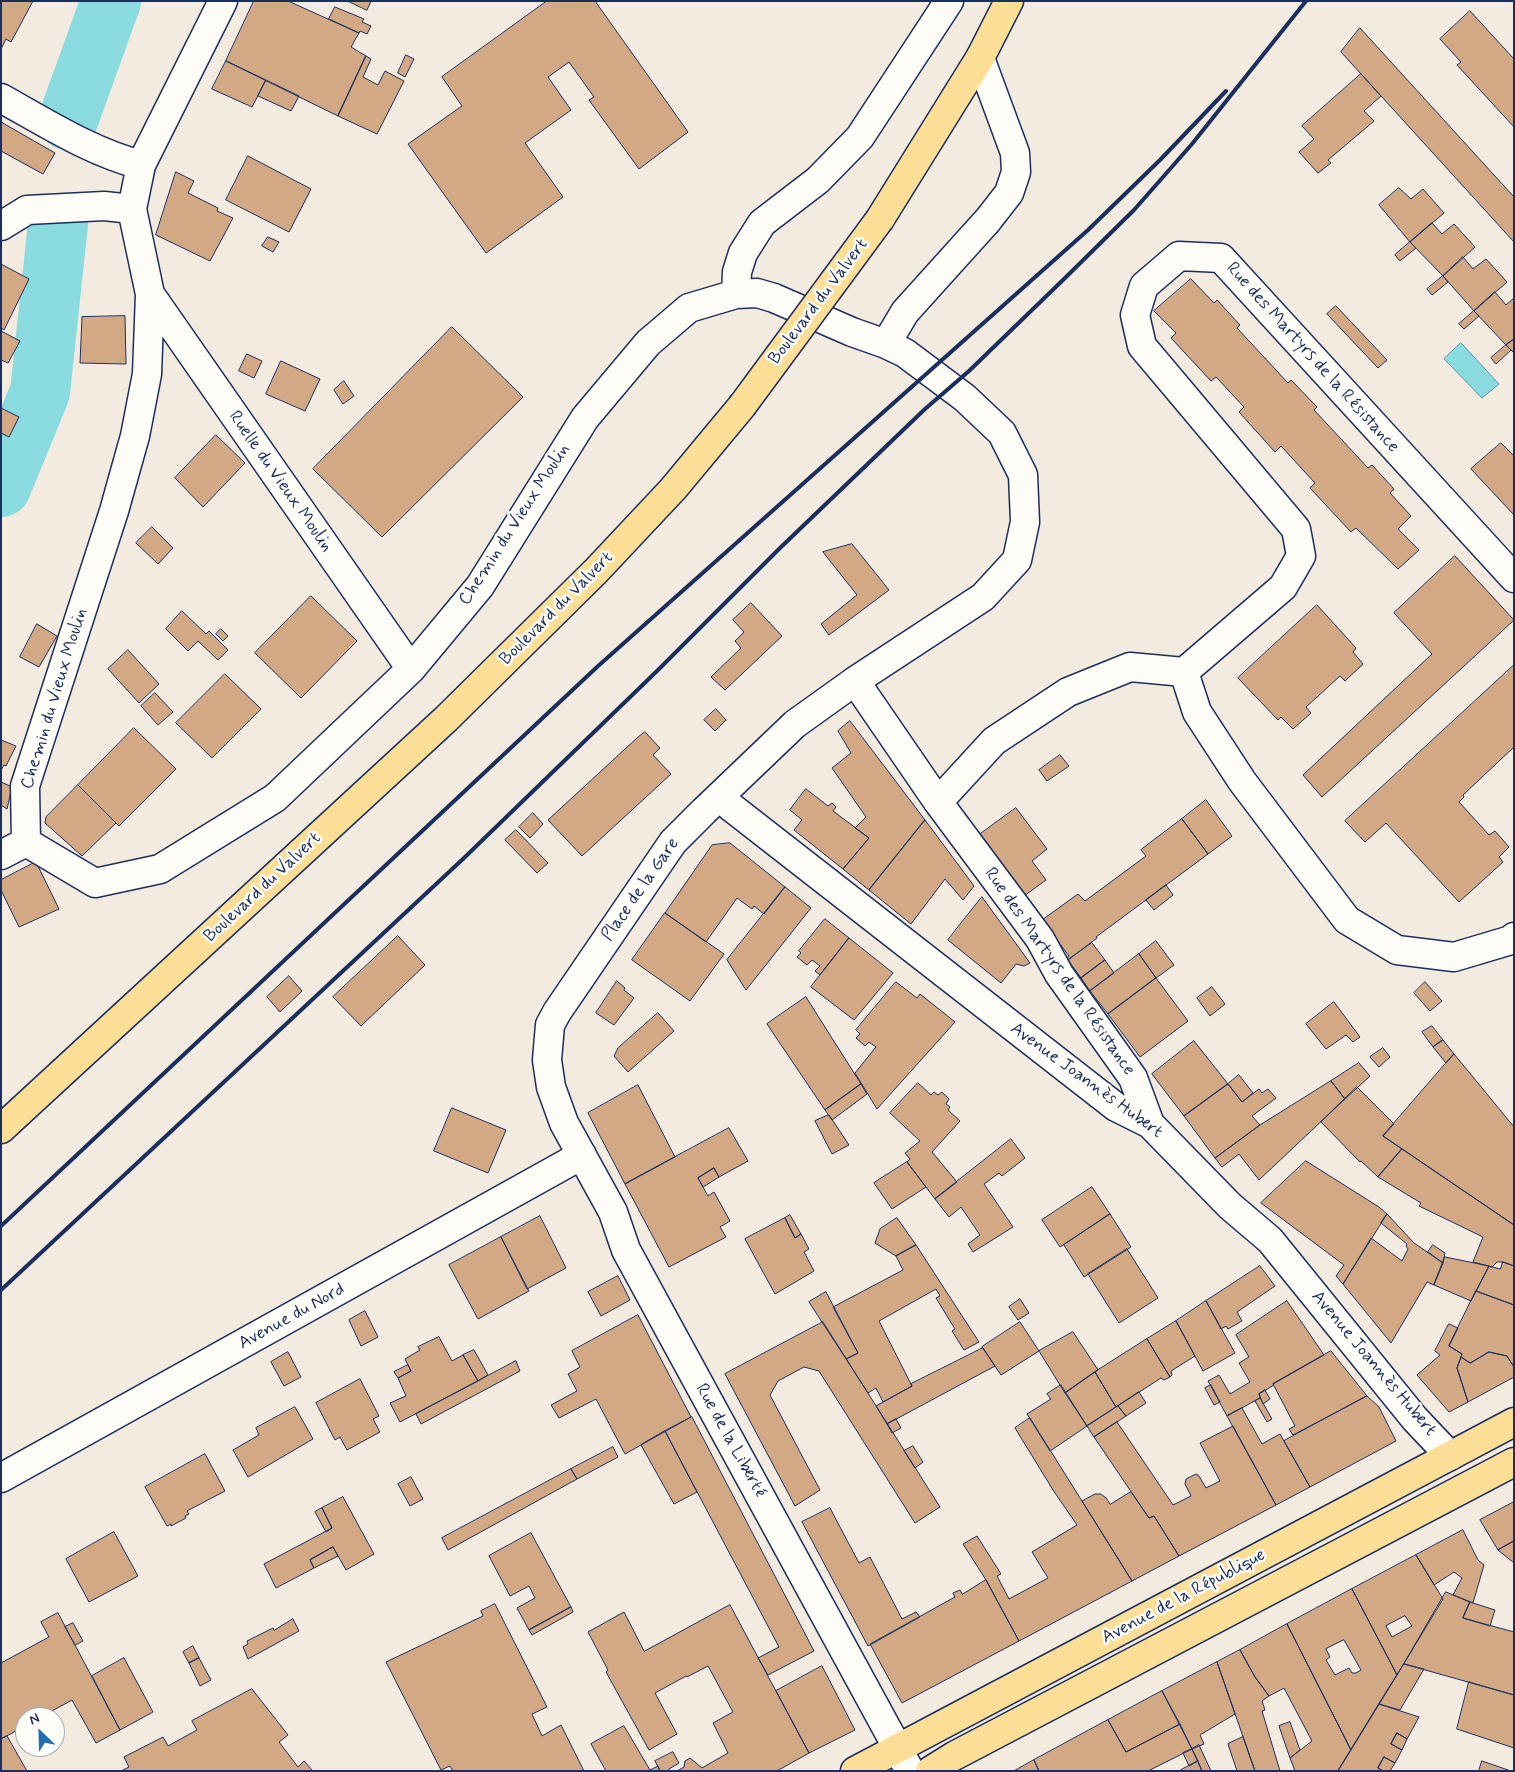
<!DOCTYPE html>
<html>
<head>
<meta charset="utf-8">
<style>
	body { margin:0 }
	#map { position:relative; width:1515px; height:1772px; overflow:hidden; background:#f4ebe0; font-family:Mynerve,sans-serif }
	canvas { display:block }
	.frame { position:absolute; inset:0; border:2px solid #1b2f5e; pointer-events:none }
	.north { position:absolute; left:15px; top:1707px; width:50px; height:50px; box-sizing:border-box; background:#fdfcf7; border:1px solid #a3aaba; border-radius:50%; rotate:336deg; font-size:14px; font-weight:700; line-height:20px; text-align:center; color:#1b2f5e }
	.north::after { content:''; display:block; margin:auto; width:18px; height:22px; background:#1f6fb2; clip-path:polygon(50% 0,100% 100%,50% 72%,0 100%) }
</style>
</head>
<body>
<div id="map">
<canvas width="1515" height="1772"></canvas>
<div class="frame"></div>
<div class="north">N</div>
</div>
<script>
const context = document.querySelector('canvas').getContext('2d');
context.lineJoin = 'round';
function paint(path, color) { context.fillStyle = color; context.fill(path, 'evenodd'); }
function strokePath(path, color, width, dash) { context.strokeStyle = color; context.lineWidth = width; context.lineCap = dash ? 'butt' : 'round'; context.setLineDash(dash || []); context.stroke(path); }
function write(font, color, halo, rows, align = 'center') {
  context.font = font + ' Mynerve,sans-serif'; context.lineWidth = 5; context.setLineDash([]); context.textBaseline = 'middle'; context.strokeStyle = halo; context.fillStyle = color; for (const [text, x, y, turn = 0] of rows) {
    context.save(); context.translate(x, y); context.rotate((+turn || 0) * Math.PI / 180); context.textAlign = isNaN(turn) ? turn : align; if (halo) context.strokeText(text, 0, 0); context.fillText(text, 0, 0); context.restore();
  }
}
const water = new Path2D(`
	M1461 343 1499 384 1482 398 1444 359Z`);
paint(water, '#8adbe0');
strokePath(water, '#5e96ac', 1);
strokePath(new Path2D(`
	M68 120 111 1
	M1 487 40 392 58 224`), '#8adbe0', 60);
const building = new Path2D(`
	M1 1H33L11 42 6 39 1 49Z
	M254 1H288L359 33 351 47 366 56 338 116 226 61Z
	M348 1H371L367 10Z
	M547 1H595L688 132 639 169 589 100 594 97 569 62 548 77 571 110 525 143 563 197 486 253 408 144 462 106 442 77Z
	M335 7 364 19 362 22 371 26 367 34 360 31 359 33 329 19Z
	M1470 11 1514 59V127L1457 65 1461 62 1440 39Z
	M1360 28 1514 197V242L1341 52Z
	M406 55 414 59 405 77 398 73Z
	M366 56 371 59 363 77 378 85 385 71 404 81 377 134 338 116Z
	M226 61 266 80 252 107 212 89Z
	M1361 74 1381 96 1364 111 1374 121 1328 160 1331 163 1318 173 1299 152 1314 139 1302 126Z
	M266 80 299 96 291 111 258 96Z
	M1 122 55 153 43 174 1 151Z
	M248 156 311 189 289 232 226 200Z
	M176 172 194 181 188 193 218 208 217 211 233 218 210 261 156 235Z
	M1399 188 1411 199 1423 189 1444 213 1410 242 1379 205Z
	M1432 223 1442 234 1454 224 1475 247 1443 276 1410 242Z
	M268 237 279 242 273 252 262 246Z
	M1410 242 1416 248 1400 261 1395 255Z
	M1463 257 1473 269 1486 259 1507 282 1474 311 1443 276Z
	M1 264 29 279 4 330 1 328Z
	M1443 276 1448 282 1432 295 1427 289Z
	M1191 279 1214 303 1217 300 1240 325 1237 328 1288 383 1291 380 1317 407 1314 410 1368 468 1372 465 1394 489 1390 493 1411 516 1398 529 1419 550 1398 569 1356 528 1351 532 1310 488 1315 483 1281 446 1275 452 1239 412 1244 407 1216 377 1211 381 1171 338 1176 333 1154 311Z
	M1495 292 1506 305 1514 298V339L1506 345 1474 311Z
	M1336 306 1387 360 1378 368 1327 314Z
	M1474 311 1479 316 1464 329 1459 324Z
	M125 316 126 364 80 363 82 317Z
	M452 327 523 397 382 537 313 469Z
	M1 331 20 341 8 363 1 360Z
	M1514 339V353L1506 345Z
	M1506 345 1511 350 1496 364 1491 358Z
	M247 354 262 361 254 378 239 371Z
	M281 361 320 379 305 411 266 394Z
	M344 381 354 396 343 404 334 390Z
	M1 408 19 417 9 437 1 433Z
	M216 435 245 463 203 507 175 478Z
	M1501 443 1514 456V515L1471 469Z
	M152 527 173 548 158 564 136 543Z
	M852 544 889 590 829 635 821 624 857 595 823 552Z
	M1455 556 1514 620 1322 797 1303 775 1432 654 1394 613Z
	M311 596 357 641 301 698 255 653Z
	M751 603 782 636 725 690 711 677 741 648 735 641 744 632 733 620Z
	M1317 605 1356 648 1353 652 1363 664 1345 681 1340 676 1306 707 1311 713 1293 729 1281 717 1278 720 1238 678Z
	M182 611 206 634 209 631 228 650 218 660 198 641 188 651 166 629Z
	M37 624 57 636 39 667 20 657Z
	M221 629 228 636 223 641 216 634Z
	M128 650 159 684 139 703 108 669Z
	M1514 665V747L1463 795 1464 797 1459 802 1489 835 1495 831 1509 847 1499 857 1503 862 1459 902 1386 823 1365 842 1345 821Z
	M225 674 261 709 212 758 176 723Z
	M155 693 173 712 158 725 141 706Z
	M716 709 726 720 715 731 704 720Z
	M850 721 925 820 869 890 843 869 869 838 855 828 866 817 832 768 851 753 838 731Z
	M134 728 176 769 119 826 78 785Z
	M645 732 660 748 653 755 671 774 582 856 548 820 637 738Z
	M1 740 16 746 6 766 4 765 1 770Z
	M1060 755 1069 766 1047 781 1039 770Z
	M1 782 12 787 7 809 1 805Z
	M78 785 116 823 82 856 45 823 46 817Z
	M806 789 828 806 832 803 836 807 833 811 869 838 843 869 794 830 802 820 790 810Z
	M1206 800 1232 836 1208 854 1182 819Z
	M1016 808 1047 849 1032 861 1046 880 1024 896 979 835Z
	M533 813 543 824 530 838 519 827Z
	M1182 819 1208 854 1096 937 1097 938 1068 960 1066 958 1069 956 1042 920 1078 894 1085 901 1146 856 1141 850Z
	M925 820 974 886 963 900 945 879 911 924 869 890Z
	M516 830 548 863 537 873 505 840Z
	M730 843 785 887 764 914 754 906 752 909 737 898 706 942 665 913 712 845Z
	M36 862 59 909 19 927 1 890V880Z
	M1166 885 1173 895 1154 910 1146 900Z
	M785 887 811 908 746 990 727 960Z
	M982 897 1030 963 1024 966 1016 964 1001 983 948 940Z
	M665 913 724 954 690 1001 632 960Z
	M825 919 849 938 820 975 815 971 820 966 812 960 807 965 797 957 801 953 799 951Z
	M398 936 425 965 361 1026 333 997Z
	M849 938 893 973 854 1020 811 987Z
	M1156 941 1174 965 1156 978 1139 954Z
	M1092 943 1105 960 1081 978 1068 960Z
	M1139 954 1156 978 1108 1014 1090 991Z
	M1105 960 1114 973 1090 991 1081 978Z
	M289 976 302 991 280 1012 267 997Z
	M1156 978 1188 1021 1140 1057 1108 1014Z
	M617 981 625 988 624 990 634 998 614 1025 596 1013Z
	M896 982 917 998 920 994 955 1022 877 1109 855 1073 876 1047 869 1042 865 1046 856 1038 860 1034 856 1030Z
	M1425 982 1442 1001 1430 1011 1414 993Z
	M1212 987 1225 1004 1210 1016 1197 998Z
	M806 997 861 1084 825 1110 767 1024Z
	M1334 1002 1360 1037 1353 1042 1346 1035 1326 1049 1306 1024Z
	M658 1013 674 1031 628 1072 614 1056 618 1048Z
	M1432 1026 1443 1040 1433 1047 1422 1032Z
	M1443 1040 1454 1054 1446 1063 1433 1047Z
	M1194 1041 1228 1084 1184 1116 1152 1074Z
	M1383 1048 1390 1057 1379 1067 1370 1057Z
	M1454 1054 1514 1127V1225L1383 1136Z
	M1359 1063 1370 1076 1345 1099 1331 1081Z
	M1239 1075 1253 1093 1242 1102 1228 1084Z
	M1331 1081 1345 1099 1259 1180 1239 1154 1222 1167 1215 1158 1260 1125Z
	M918 1083 931 1095 934 1092 938 1095 942 1092 949 1099 946 1104 950 1107 948 1110 960 1121 932 1152 957 1182 935 1199 907 1162 910 1159 905 1153 920 1141 890 1113Z
	M861 1084 867 1094 832 1120 825 1110Z
	M1228 1084 1242 1102 1259 1089 1262 1093 1268 1089 1276 1098 1252 1116 1260 1125 1215 1158 1184 1116Z
	M638 1085 675 1157 625 1184 588 1113Z
	M1357 1087 1394 1124 1383 1136 1402 1149 1378 1177 1361 1161 1360 1162 1321 1122Z
	M452 1108 506 1130 488 1173 434 1151Z
	M829 1115 849 1145 832 1154 815 1121Z
	M729 1128 748 1161 719 1177 714 1168 698 1178 708 1196 714 1192 730 1221 720 1227 726 1237 669 1267 625 1184Z
	M1011 1139 1025 1158 1002 1176 999 1173 984 1184 1013 1227 973 1252 968 1244 980 1235 961 1207 949 1217 935 1199Z
	M1402 1149 1514 1225V1266L1503 1262H1497L1492 1267 1473 1262 1483 1237 1419 1206 1421 1203 1378 1177Z
	M1306 1161 1379 1207 1387 1214 1343 1284 1336 1276 1344 1265 1261 1203Z
	M907 1162 926 1187 892 1209 874 1183Z
	M714 1168 719 1177 703 1187 698 1178Z
	M1092 1187 1110 1214 1060 1247 1042 1220Z
	M1110 1214 1131 1247 1084 1277 1064 1245Z
	M1387 1214 1414 1243 1443 1263 1434 1285 1427 1282 1391 1343 1343 1284 1371 1238 1402 1261 1408 1249 1406 1246 1407 1244 1381 1223Z
	M790 1215 801 1234 795 1238 785 1218Z
	M540 1216 566 1268 527 1289 501 1237Z
	M785 1218 795 1238 801 1234 809 1249 804 1252 814 1271 775 1294 745 1239Z
	M897 1218 916 1245 896 1256 875 1243 880 1229Z
	M501 1237 529 1291 478 1319 449 1265Z
	M916 1245 979 1342 964 1350 952 1331 955 1329 936 1298 940 1296 936 1289 879 1321 912 1386 883 1402 876 1388 868 1393 846 1359 858 1353 833 1307 903 1270 896 1256Z
	M1433 1245 1445 1253 1443 1263 1428 1252Z
	M1127 1249 1158 1298 1119 1323 1088 1274Z
	M1445 1257 1489 1266 1471 1301 1434 1285Z
	M1503 1262 1514 1266V1305L1476 1291 1489 1266 1500 1269Z
	M1260 1266 1275 1286 1237 1312 1242 1321 1228 1329 1226 1326 1221 1329 1206 1301Z
	M618 1276 630 1300 601 1316 588 1292Z
	M1476 1291 1514 1305V1367L1507 1356 1489 1352 1470 1363 1461 1357 1462 1354 1449 1346Z
	M826 1292 858 1353 846 1359 809 1302Z
	M1020 1299 1029 1313 1018 1320 1009 1307Z
	M1206 1301 1235 1353 1203 1371 1176 1321Z
	M1287 1301 1324 1355 1273 1384 1274 1385 1259 1394 1260 1398 1227 1416 1208 1381 1219 1375 1230 1394 1250 1382 1239 1363 1249 1357 1236 1335Z
	M365 1311 378 1337 361 1346 349 1320Z
	M638 1315 691 1417 625 1454 596 1399 559 1418 551 1405 577 1391 568 1374 580 1367 572 1351Z
	M1176 1321 1195 1356 1171 1371 1172 1375 1170 1377 1147 1339Z
	M823 1322 940 1507 915 1523 819 1371 804 1367 778 1381 770 1395 820 1490 795 1506 725 1374Z
	M1020 1322 1039 1351 1001 1375 982 1347Z
	M1449 1324 1458 1328 1449 1346 1462 1354 1457 1368 1468 1402 1449 1412 1417 1375 1440 1355 1435 1351Z
	M1073 1332 1098 1370 1065 1393 1039 1351Z
	M439 1337 452 1361 463 1355 478 1381 400 1422 390 1403 406 1396 398 1378 411 1371 405 1359 420 1350 418 1347Z
	M1147 1339 1170 1377 1164 1380 1161 1378 1116 1407 1095 1372Z
	M983 1348 995 1366 887 1424 876 1406 912 1386 911 1384Z
	M474 1350 488 1375 478 1381 463 1355Z
	M1331 1351 1367 1396 1293 1435 1289 1429 1295 1426 1273 1384Z
	M288 1352 301 1377 284 1386 271 1362Z
	M1489 1352 1507 1356 1514 1367V1377L1468 1402 1457 1368 1461 1357 1470 1363Z
	M516 1361 520 1371 421 1424 416 1414Z
	M408 1365 411 1371 398 1378 394 1372Z
	M1095 1372 1116 1407 1087 1426 1065 1393Z
	M360 1379 379 1416 373 1419 380 1432 347 1450 340 1437 335 1440 316 1403Z
	M1061 1385 1087 1426 1050 1451 1027 1414 1051 1399 1047 1394Z
	M1211 1385 1220 1402 1214 1405 1205 1388Z
	M1265 1390 1270 1399 1263 1404 1259 1394Z
	M1139 1392 1146 1403 1126 1416 1118 1406Z
	M1367 1396 1379 1407 1396 1441 1310 1487 1284 1441Z
	M1260 1398 1272 1419 1267 1422 1255 1401Z
	M1118 1406 1126 1416 1094 1437 1087 1426Z
	M295 1407 313 1439 248 1477 233 1450 259 1435 256 1428Z
	M1242 1408 1262 1444 1280 1434 1310 1487 1276 1505 1227 1416Z
	M692 1417 814 1651 768 1675 758 1658 779 1647 665 1431Z
	M1030 1418 1132 1581 1019 1641 986 1580 963 1544 977 1536 1001 1574 997 1576 1009 1599 1048 1578 1032 1552 1077 1525 1053 1490 1015 1428Z
	M896 1419 901 1428 892 1433 887 1424Z
	M1117 1422 1173 1505 1191 1496 1185 1484 1186 1479 1196 1474 1199 1476 1206 1488 1220 1481 1200 1443 1233 1426 1276 1505 1179 1556 1154 1516 1149 1518 1094 1437Z
	M665 1431 697 1492 674 1504 641 1445Z
	M913 1446 923 1462 915 1468 904 1451Z
	M613 1447 618 1457 577 1479 571 1469Z
	M205 1454 225 1491 187 1511 189 1514 185 1516 186 1518 171 1526V1524L167 1526 145 1487Z
	M571 1469 577 1479 448 1550 442 1538Z
	M411 1477 423 1499 410 1506 398 1484Z
	M1131 1492 1149 1518 1154 1516 1179 1556 1132 1581 1082 1501 1095 1494H1101L1106 1498 1110 1504Z
	M343 1497 374 1554 346 1570 333 1547 310 1560 314 1568 276 1588 264 1564 332 1528 322 1508Z
	M1514 1502V1541L1498 1550 1480 1520Z
	M322 1508 332 1528 326 1532 315 1512Z
	M830 1508 859 1563 870 1557 902 1619 916 1612 920 1617 868 1646 802 1522Z
	M1463 1530 1478 1560 1484 1565 1473 1603 1453 1595 1462 1578 1454 1572 1434 1585 1416 1555Z
	M114 1532 138 1576 89 1602 66 1559Z
	M531 1533 571 1607 529 1630 517 1608 535 1598 529 1586 510 1596 489 1556Z
	M1514 1541V1563L1498 1550Z
	M333 1547 338 1556 314 1568 310 1560Z
	M1416 1555 1443 1599 1397 1675 1352 1589ZM1405 1616 1412 1626 1392 1637 1386 1626Z
	M986 1580 1019 1641 902 1703 870 1644 955 1597 953 1593 960 1590 962 1594Z
	M1352 1589 1397 1675 1351 1750 1287 1624ZM1344 1640 1361 1670 1356 1673H1352L1349 1668 1335 1675 1326 1660 1330 1657 1326 1649Z
	M1446 1592 1470 1602 1463 1618 1514 1632V1695L1404 1664Z
	M1470 1602 1495 1610 1490 1626 1463 1618Z
	M495 1604 547 1707 532 1714 542 1736 561 1725 584 1771H453L450 1766 441 1770 386 1662 483 1616 481 1611Z
	M730 1605 809 1753 777 1771H677L684 1767 685 1761 690 1758 702 1768 728 1753 713 1723 733 1712 708 1666 687 1677 686 1676 655 1693 677 1734 649 1750 606 1672 608 1670 588 1632 624 1612 644 1651Z
	M571 1607 573 1612 532 1635 529 1630Z
	M58 1613 120 1730 96 1743 72 1700 41 1717H25V1726L1 1739V1663L49 1637 41 1622Z
	M293 1619 299 1631 248 1659 243 1647 248 1644 247 1641 273 1628 274 1630Z
	M73 1623 83 1641 75 1645 65 1627Z
	M1287 1624 1351 1750 1338 1771H1295L1290 1758 1312 1741 1284 1688 1269 1696 1255 1677 1240 1650Z
	M193 1646 199 1658 189 1663 183 1652Z
	M1240 1650 1255 1677 1269 1696 1262 1701 1265 1710 1262 1711 1280 1771H1255L1217 1662Z
	M124 1658 153 1712 120 1730 92 1676Z
	M199 1658 211 1680 200 1686 189 1663Z
	M1217 1662 1235 1714 1200 1735 1204 1744 1192 1749 1162 1691Z
	M1404 1664 1424 1669 1400 1710 1379 1704Z
	M822 1666 855 1730 809 1753 776 1691Z
	M1469 1682 1514 1695V1748L1457 1729Z
	M252 1689 288 1735 279 1742 298 1767 304 1761 313 1771H121L129 1767 124 1757 163 1737 168 1746 197 1730 192 1721Z
	M1162 1691 1180 1724 1126 1752 1108 1720Z
	M1379 1704 1419 1717 1407 1739 1397 1733 1391 1744 1402 1750 1395 1763 1384 1757 1378 1768 1383 1771H1338Z
	M1108 1720 1126 1752 1180 1724 1192 1749 1148 1771H1039L1034 1760Z
	M1290 1722 1300 1750 1290 1758 1279 1726Z
	M624 1726 650 1770 658 1766 660 1771H606L591 1744Z
	M1397 1733 1407 1739 1402 1750 1391 1744Z
	M7 1736 27 1771H1V1739Z
	M1243 1737 1255 1771H1237L1228 1744Z
	M1199 1745 1211 1771H1202L1192 1749Z
	M1192 1749 1198 1761 1189 1766 1183 1753Z
	M673 1752 679 1763 669 1769V1771H660L655 1761Z
	M1384 1757 1395 1763 1390 1771H1383L1378 1768Z
	M1034 1760 1039 1771H1014Z
	M1198 1761 1202 1771H1181V1770Z
	M1482 1761 1511 1771H1479Z`);
paint(building, '#d2a984');
strokePath(building, '#1b2f5e', 1);
const street = new Path2D(`
	M223 1 141 165 132 209 150 294 147 374 135 436 114 511 25 786 26 842 95 883 160 869 275 798 411 669 480 586 585 418 648 343 689 308 736 294 757 293 774 298 852 332 886 344 905 353 965 398 1002 433 1023 475 1025 522 1017 560 983 597 855 681 795 724 704 811 673 842 557 1012 550 1025 547 1060 551 1087 564 1123 613 1212 626 1250 910 1771
	M1 98C46 123 91 152 141 165
	M1 226 27 210 104 206 132 209
	M150 294 411 669
	M736 294 737 272 743 253 762 223 818 180 860 137 949 1
	M886 344 905 312 988 220 1009 193 1016 172 1015 153 980 58
	M1184 672 1197 712 1242 781 1347 920 1397 950 1454 957 1511 940 1514 937
	M855 681 938 802 1040 939 1059 974 1133 1078 1150 1124
	M720 796 731 807 1116 1107 1150 1124 1230 1206 1270 1240 1415 1419 1450 1456
	M938 802 994 741 1068 692 1130 667 1184 672 1283 587 1301 556 1296 529 1142 346 1135 315 1144 286 1179 256 1221 258 1514 578
	M1 855 26 842
	M1 1478 582 1155`);
const primary = new Path2D(`
	M880 219 980 58 1009 1
	M1 1129 446 719 596 571 673 489 742 406
	M855 1771 1514 1422
	M930 1771 954 1756 1514 1462`);
strokePath(street, '#1b2f5e', 31);
strokePath(primary, '#1b2f5e', 31);
strokePath(street, '#fdfcf7', 28);
strokePath(primary, '#fdde96', 28);
strokePath(new Path2D(`
	M1 1226 597 667 1088 230 1160 160 1226 91
	M1 1290 464 858 657 671 780 548 925 409 969 371 1064 279 1134 210 1192 144 1306 1`), '#1b2f5e', 4);
const primaryBridge = new Path2D(`
	M742 406 880 219`);
strokePath(primaryBridge, '#1b2f5e', 31, []);
strokePath(primaryBridge, '#fdde96', 28);
write('18px', '#1b2f5e', '#fdfcf7', [
	["Boulevard du Valvert",819,302,-53],
	["Rue des Martyrs de la Résistance",1312,358,48],
	["Ruelle du Vieux Moulin",280,482,55],
	["Chemin du Vieux Moulin",515,525,-57],
	["Boulevard du Valvert",557,609,-45],
	["Chemin du Vieux Moulin",55,699,-73],
	["Boulevard du Valvert",263,888,-43],
	["Place de la Gare",641,890,-55],
	["Rue des Martyrs de la Résistance",1059,972,55],
	["Avenue Joannès Hubert",1086,1081,36],
	["Avenue du Nord",292,1317,-29],
	["Avenue Joannès Hubert",1373,1364,50],
	["Rue de la Liberté",730,1441,61],
	["Avenue de la République",1184,1597,-28]
]);
</script>
</body>
</html>
